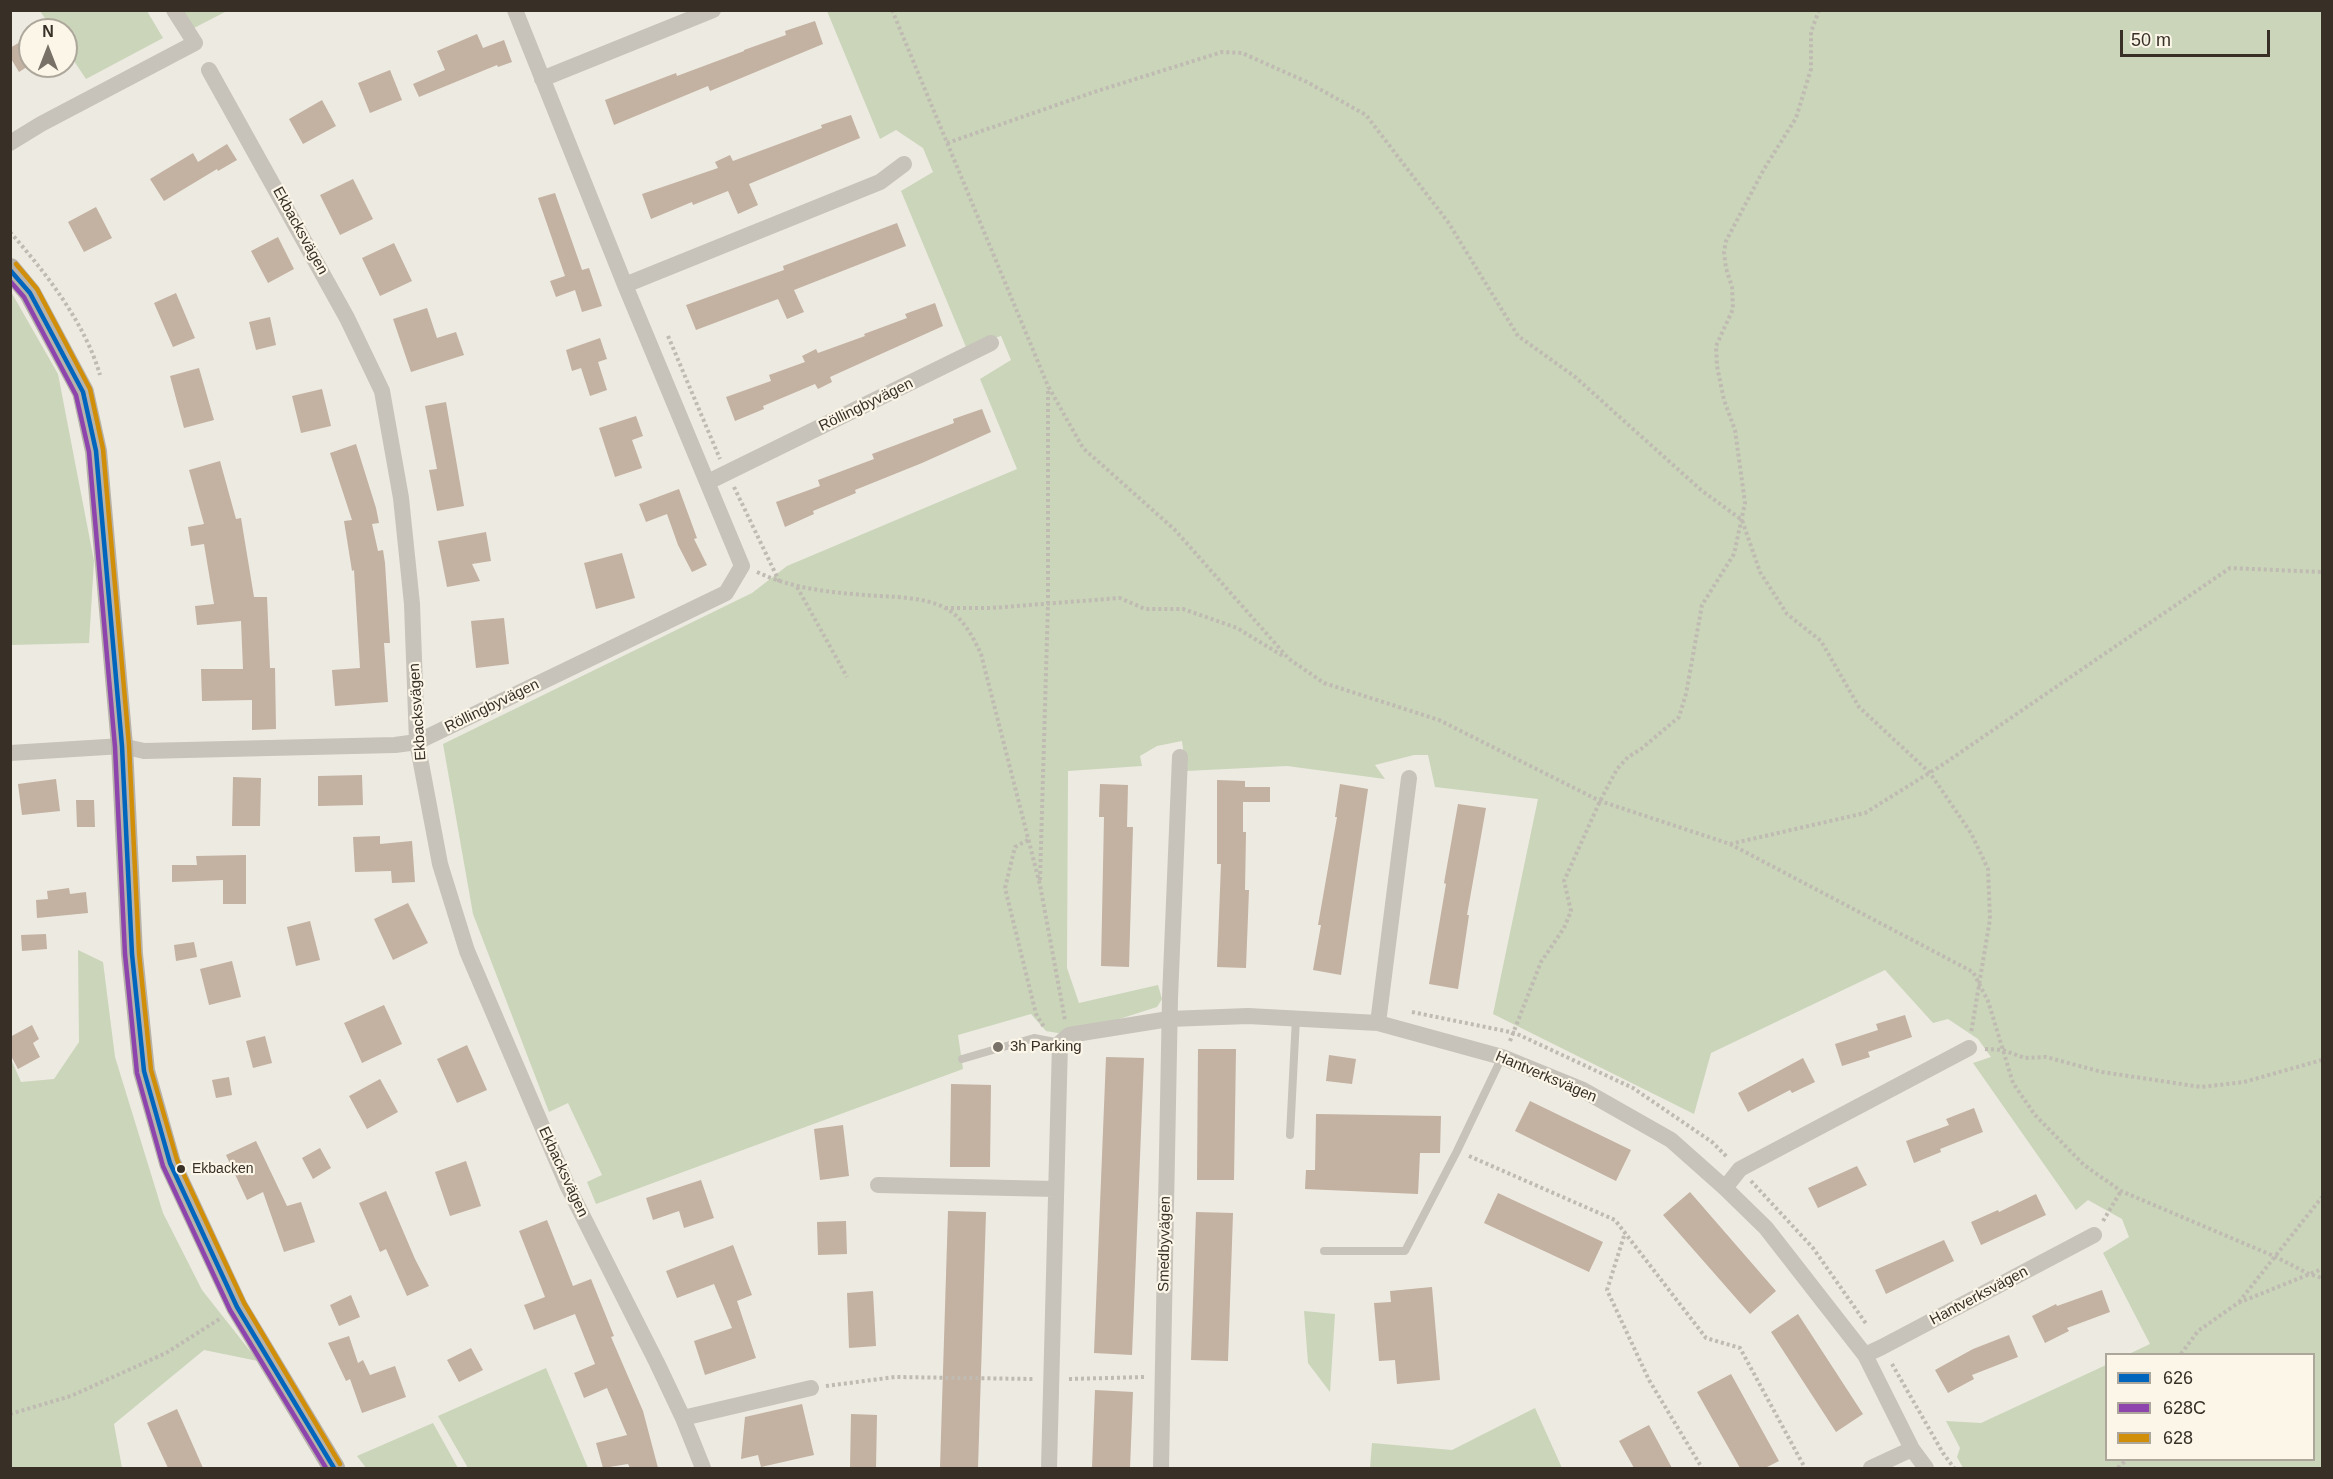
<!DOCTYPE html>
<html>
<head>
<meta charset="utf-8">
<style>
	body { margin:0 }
	#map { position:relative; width:2333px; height:1479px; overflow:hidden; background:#edeae1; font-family:Arial,sans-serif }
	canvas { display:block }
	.frame { position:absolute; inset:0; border:12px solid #383027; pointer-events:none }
	.legend { position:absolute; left:2105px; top:1353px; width:210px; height:108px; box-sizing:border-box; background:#fbf6e8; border:2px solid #ada79b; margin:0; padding:8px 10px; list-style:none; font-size:18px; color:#383027 }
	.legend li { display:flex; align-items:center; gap:12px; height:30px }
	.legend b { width:30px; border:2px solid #ada79b }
	.north { position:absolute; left:18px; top:18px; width:60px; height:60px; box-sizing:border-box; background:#fbf6e8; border:2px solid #ada79b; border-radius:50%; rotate:0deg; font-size:16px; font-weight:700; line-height:24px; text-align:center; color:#383027 }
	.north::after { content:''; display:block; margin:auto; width:21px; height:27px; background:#777168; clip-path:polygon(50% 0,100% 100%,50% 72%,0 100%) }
	.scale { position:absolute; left:2120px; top:30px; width:150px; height:27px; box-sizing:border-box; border:3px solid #383027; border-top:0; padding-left:8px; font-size:18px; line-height:21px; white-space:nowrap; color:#383027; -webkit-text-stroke:4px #fbf6e8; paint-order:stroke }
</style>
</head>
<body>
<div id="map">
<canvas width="2333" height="1479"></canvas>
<div class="frame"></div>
<ul class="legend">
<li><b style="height:8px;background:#0065bd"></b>626</li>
<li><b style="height:8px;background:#8e44ad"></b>628C</li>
<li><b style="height:8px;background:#d18e08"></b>628</li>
</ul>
<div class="north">N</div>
<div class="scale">50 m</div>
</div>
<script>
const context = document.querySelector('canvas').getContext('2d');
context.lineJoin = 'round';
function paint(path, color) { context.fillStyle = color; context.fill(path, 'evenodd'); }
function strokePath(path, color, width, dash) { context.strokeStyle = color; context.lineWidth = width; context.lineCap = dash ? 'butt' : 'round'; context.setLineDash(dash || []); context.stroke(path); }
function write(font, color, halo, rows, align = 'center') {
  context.font = font + ' Arial,sans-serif'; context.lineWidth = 4.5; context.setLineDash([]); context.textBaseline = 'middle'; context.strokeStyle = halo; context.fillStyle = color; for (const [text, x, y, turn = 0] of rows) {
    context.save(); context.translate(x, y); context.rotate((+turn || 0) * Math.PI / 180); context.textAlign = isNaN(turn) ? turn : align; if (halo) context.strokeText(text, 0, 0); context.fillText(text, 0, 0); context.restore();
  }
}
paint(new Path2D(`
	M40 11H147L163 38 86 79 66 49V30H53Z
	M181 11H227L192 29Z
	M827 11H2322V1468H1963L1957 1457 1960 1448 1946 1421 1981 1423 2106 1365V1460H2314V1354H2129L2150 1344 2103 1253 2129 1237 2122 1219 2088 1200 2076 1210 1973 1063 1991 1057 1978 1039 1948 1019 1933 1023 1885 970 1711 1053 1694 1114 1493 1014 1538 799 1435 787 1428 755H1414L1375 765 1385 779 1287 766 1186 771 1182 741 1157 746 1140 756 1142 766 1068 771 1067 968 1079 1003 1158 985 1162 999 1157 1007 1069 1035 1046 1031 1031 1014 958 1035 963 1069 596 1204 587 1182 602 1175 568 1103 549 1112 473 914 443 744 752 593 787 566 1017 469 980 379 1011 360 1001 336 966 347 901 191 933 172 923 148 896 130 880 139Z
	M10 290 58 374 94 561 89 643 11 645Z
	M78 950 103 962 115 1057 163 1213 202 1290 258 1361 204 1350 114 1424 122 1468H11L10 1057 21 1082 54 1079 79 1042Z
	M1304 1311 1335 1314 1330 1392 1308 1363Z
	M546 1368 588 1468H468L438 1416Z
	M1535 1408 1562 1468H1370L1372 1443 1452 1450Z
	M433 1423 458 1468H366L357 1456Z`), '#cad5ba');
paint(new Path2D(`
	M815 21 823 44 710 91 708 86 614 125 605 100 676 73 677 76 744 51V50L786 35 785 31Z
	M477 34 483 48 504 40 512 62 498 67 497 65 419 97 413 84 445 70 437 51Z
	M30 36V65L19 72 10 57V48Z
	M390 70 402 100 370 113 358 83Z
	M322 100 336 126 303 144 289 119Z
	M851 115 860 138 749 184 758 205 738 214 728 191 693 205 692 202 651 219 642 194 718 168 715 162 730 155 733 161 822 128 821 125Z
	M227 144 237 160 218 171 217 169 164 201 150 179 193 153 198 162Z
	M353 179 373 219 340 235 320 195Z
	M555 193 582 270 589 268 602 306 582 312 575 290 556 297 550 281 565 276 538 198Z
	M96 207 112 238 84 252 68 222Z
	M897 223 906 246 794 290 804 312 787 319 778 299 696 330 686 305 784 270 783 266Z
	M278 237 294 269 268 283 251 251Z
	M394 243 412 281 380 296 362 258Z
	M176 293 195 338 173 347 154 303Z
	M935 303 943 326 830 377 832 382 818 389 815 384 763 406 764 409 735 421 726 397 771 381 769 375 805 362 802 356 816 349 818 353 865 336 864 334 907 318 905 314Z
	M427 308 437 338 456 332 464 355 411 372 393 319Z
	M270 317 276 345 256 350 249 322Z
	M600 338 607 359 598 362 607 390 590 396 581 368 572 371 566 350Z
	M199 368 214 420 184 428 170 376Z
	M322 389 331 426 301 433 292 396Z
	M446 402 464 506 437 511 429 470 437 469 425 406Z
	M982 409 991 432 922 463 855 490 856 493 813 511 814 514 785 527 776 502 820 486 818 480 874 459 872 454 954 423 953 419Z
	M636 416 643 436 632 440 642 468 615 477 599 428Z
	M356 444 376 508 379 523 372 524 378 551 383 550 385 563 390 643H384L388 702 335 706 332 670 360 668 354 570 352 571 344 521 352 520 330 453Z
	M220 461 236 519 241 518 254 597H267L270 668H275L276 729 252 730V700L202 701 201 669H243L241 621 197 625 195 606 214 604 204 544 191 546 188 527 204 524 189 470Z
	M679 489 697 538 694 539 707 565 692 572 678 545 667 514 646 522 639 504Z
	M486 532 491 561 472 564 480 581 447 587 438 541Z
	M622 553 635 598 596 609 584 563Z
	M504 618 509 664 476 668 471 621Z
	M362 775 363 805 318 806V776Z
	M233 777 261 778 260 826H232Z
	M56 779 60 811 22 815 18 784Z
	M1217 780 1245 781V787H1270V802H1243V832H1246L1245 890H1249L1246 968 1217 967 1221 864H1217Z
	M1100 784 1128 785 1127 827H1133L1129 967 1101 966 1104 817H1099Z
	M1340 784 1368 789 1341 975 1313 970 1321 925H1318L1337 817H1335Z
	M76 800H94L95 827H77Z
	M1458 804 1486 808 1467 915H1469L1458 989 1429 984 1446 884 1444 883Z
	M380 836V844L412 841 415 882 392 883 391 871 355 872 353 837Z
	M246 855V904H223V880L172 882V865H197L196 856Z
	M69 888 70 894 86 892 88 913 37 918 36 900 48 899 47 891Z
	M408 903 428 943 393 960 374 919Z
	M310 921 320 960 296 966 287 927Z
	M46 934 47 949 22 951 21 935Z
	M194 942 197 957 176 961 174 945Z
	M232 961 241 997 209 1005 200 969Z
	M384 1005 402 1044 362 1063 344 1023Z
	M1905 1015 1912 1037 1868 1052 1870 1057 1842 1066 1835 1044 1878 1030 1876 1024Z
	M32 1025 39 1039 33 1043 40 1057 18 1069 10 1054V1037Z
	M265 1036 272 1063 253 1068 246 1041Z
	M467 1045 487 1090 457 1103 437 1059Z
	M1198 1049H1236L1234 1180H1197Z
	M1329 1055 1356 1059 1352 1084 1326 1081Z
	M1106 1057 1144 1058 1132 1355 1094 1353Z
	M1803 1058 1815 1082 1792 1093 1790 1090 1748 1112 1738 1093Z
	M229 1077 232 1095 216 1098 212 1080Z
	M380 1079 398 1112 367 1129 349 1096Z
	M951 1084 991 1085 990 1167H950Z
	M1530 1101 1631 1150 1616 1181 1515 1131Z
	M1974 1108 1983 1132 1940 1149 1941 1152 1914 1163 1906 1141 1949 1125 1946 1119Z
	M1316 1114 1441 1116 1440 1153H1420L1418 1194 1305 1189 1306 1170H1315Z
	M843 1125 849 1176 820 1180 814 1129Z
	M256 1141 287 1206 301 1202 315 1242 284 1252 263 1192 247 1200 226 1155Z
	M320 1148 331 1168 313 1179 302 1158Z
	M466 1161 481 1206 450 1216 435 1172Z
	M1857 1166 1867 1185 1818 1208 1808 1188Z
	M701 1180 714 1218 684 1228 679 1211 653 1220 646 1198Z
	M386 1191 415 1259 429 1286 407 1296 386 1249 380 1252 359 1203Z
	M1690 1192 1776 1291 1750 1314 1663 1215Z
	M1498 1193 1603 1242 1589 1272 1484 1223Z
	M2036 1194 2046 1215 1981 1245 1971 1222 1998 1210 1999 1212Z
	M948 1211 986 1212 978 1468H940Z
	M1196 1212 1233 1213 1228 1361 1191 1360Z
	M547 1220 573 1286 591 1279 614 1336 611 1337 643 1411 658 1468H630L628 1464 603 1468 596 1443 627 1435 607 1388 584 1398 574 1373 595 1364 575 1314 534 1330 524 1305 545 1297 519 1231Z
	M846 1221 847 1254 818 1255 817 1222Z
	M1944 1240 1954 1261 1886 1294 1875 1270Z
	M733 1245 752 1295 737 1301 756 1358 705 1375 694 1341 732 1328 714 1284 677 1298 666 1271Z
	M1432 1287 1440 1380 1397 1384 1395 1360 1379 1361 1374 1303 1391 1302 1390 1291Z
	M2102 1290 2110 1312 2067 1328 2069 1331 2045 1343 2032 1316 2056 1304 2057 1306Z
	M873 1291 876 1346 849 1348 847 1293Z
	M351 1295 360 1317 339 1326 330 1305Z
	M1798 1314 1863 1414 1836 1432 1771 1332Z
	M2009 1335 2018 1357 1972 1375 1974 1379 1948 1393 1935 1370 1973 1349Z
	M349 1336 358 1363 363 1360 370 1375 395 1366 406 1397 362 1413 350 1379 346 1381 328 1343Z
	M471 1348 483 1370 459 1382 447 1360Z
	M1731 1374 1779 1461 1765 1468H1740L1697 1392Z
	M1095 1390 1133 1392 1130 1468H1092Z
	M802 1404 814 1455 761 1467 758 1455 741 1459 745 1417Z
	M177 1409 203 1468H168L147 1423Z
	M851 1414 877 1415 876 1468H850Z
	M1649 1425 1672 1468H1634L1619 1441Z`), '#c3b1a1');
strokePath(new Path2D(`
	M892 10 1048 386 1083 448 1175 530 1289 659 1324 683 1439 720 1600 801 1730 844 1973 972 1988 1001 2013 1083 2035 1115 2084 1165 2121 1191 2276 1257 2309 1274 2322 1278
	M947 143 1094 92 1222 52 1242 53 1307 82 1366 115 1448 222 1518 336 1574 376 1701 490 1742 520 1760 572 1787 614 1821 641 1859 707 1930 773 1971 833 1988 869 1990 919 1971 1033
	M10 232C46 273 85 323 100 375
	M668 336 720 459
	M734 487 780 583
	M757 572C791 588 826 592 864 595 887 597 924 596 945 608 963 617 973 637 981 654L1040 885 1065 1020
	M797 587 847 677
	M945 608H991L1120 598 1145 609H1183L1237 628 1283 656
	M1028 840 1015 847 1005 888 1036 1014 1044 1027
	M1730 844 1865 813 1942 765 2230 568 2322 572
	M1040 880 1048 604V387
	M1412 1012 1515 1033 1633 1088 1712 1142 1727 1157
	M1510 1041 1541 962 1564 928 1571 911 1564 881 1600 801 1617 769 1628 757 1641 749 1679 717 1686 694 1702 605 1734 554 1745 503 1735 430 1724 400 1717 366 1716 346 1733 309 1732 287 1726 268 1724 252 1726 241 1764 169 1796 118 1811 69V32L1819 10
	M1985 1049 2003 1050 2025 1058 2046 1057 2102 1072 2201 1087 2244 1082 2322 1060
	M1469 1156 1615 1220 1706 1338 1740 1348 1805 1468
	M1751 1181 1813 1248 1867 1325
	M2103 1221 2121 1191
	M1624 1236 1607 1290 1649 1380 1702 1468
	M2239 1302 2322 1197
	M2181 1354 2198 1331 2238 1303 2322 1269
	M1892 1364 1943 1453 1954 1468
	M1069 1379 1145 1377
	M826 1386 895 1377 1034 1379
	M10 1414 71 1396 166 1353 221 1318
	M2118 1468 2126 1460`), '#c0bbb2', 4, [3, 3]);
strokePath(new Path2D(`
	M962 1059 1034 1038 1060 1043
	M1290 1135 1296 1018
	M1324 1251H1405L1457 1151 1502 1057`), '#c7c2ba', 8);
strokePath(new Path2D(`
	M209 70 347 318 382 391 401 498 412 604 417 742 440 864 467 951 568 1187 657 1363 683 1418 703 1468
	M542 79 713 10
	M10 143 41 124 195 43 174 10
	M625 285 880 182 904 164
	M708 482 991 343
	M10 753 122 746 144 751 395 745 417 742 726 593 742 566 625 285 515 10
	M1378 1023 1409 778
	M878 1185 1055 1189
	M1725 1188 1740 1169 1969 1048
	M1865 1355 1882 1347 2094 1235
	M683 1418 811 1388
	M1049 1468 1060 1043 1069 1035 1169 1019 1248 1016 1378 1023 1502 1057 1583 1090 1671 1140 1725 1188 1766 1228 1865 1355 1912 1449 1926 1468
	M1161 1468 1170 998 1180 757
	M1871 1468 1912 1449`), '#c7c2ba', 16);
strokePath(new Path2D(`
	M10 269 30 293 83 392 96 451 122 746 132 954 144 1071 170 1163 237 1307 334 1468`), '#b7b2aa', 22);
strokePath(new Path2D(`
	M10 270 30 293 83 392 96 451 122 746 132 954 144 1071 170 1163 237 1307 334 1468`), '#0065bd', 4.5);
strokePath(new Path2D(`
	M10 281 24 297 76 395 89 452 115 747 125 954 137 1073 163 1166 230 1310 326 1468`), '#8e44ad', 4.5);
strokePath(new Path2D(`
	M16 264 37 289 90 389 103 449 129 745 139 953 151 1070 177 1160 244 1303 340 1464`), '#d18e08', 4.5);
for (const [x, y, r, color] of [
	[998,1047,6,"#777168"],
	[181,1169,5,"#383027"]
]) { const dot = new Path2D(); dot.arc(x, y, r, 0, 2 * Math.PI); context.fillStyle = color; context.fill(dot); strokePath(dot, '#fbf6e8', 2); }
write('14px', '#383027', '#fbf6e8', [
	["Ekbacken",192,1169]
], 'left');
write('15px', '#383027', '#fbf6e8', [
	["Ekbacksvägen",300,231,61],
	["Röllingbyvägen",866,405,-26],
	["Röllingbyvägen",492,706,-26],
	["Ekbacksvägen",418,712,-94],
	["Hantverksvägen",1546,1077,23],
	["Ekbacksvägen",563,1172,65],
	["Smedbyvägen",1165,1244,-89],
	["Hantverksvägen",1979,1296,-28]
]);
write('15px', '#383027', '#fbf6e8', [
	["3h Parking",1010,1047]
], 'left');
</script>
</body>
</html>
